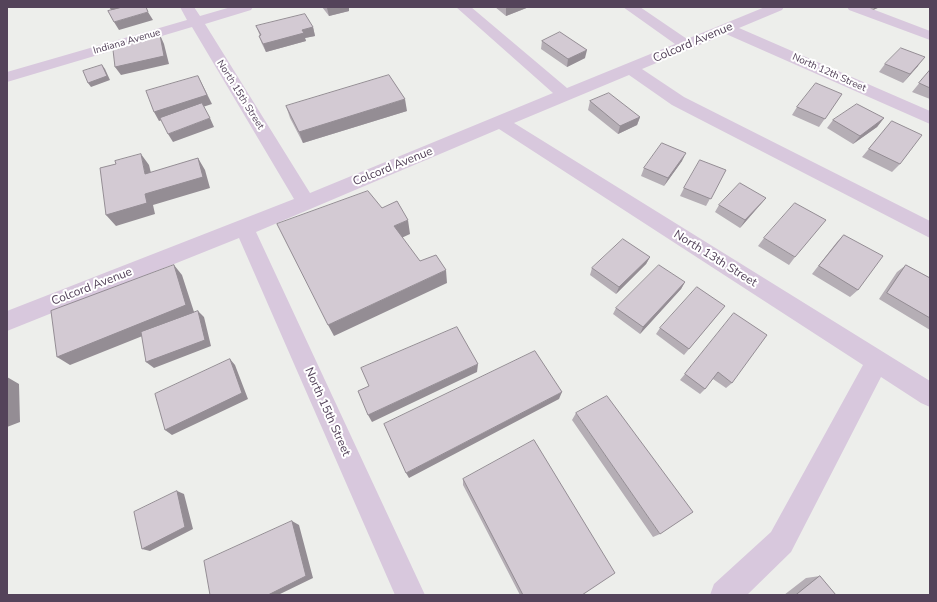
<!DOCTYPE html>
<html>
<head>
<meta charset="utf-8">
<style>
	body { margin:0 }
	#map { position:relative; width:937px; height:602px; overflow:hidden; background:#edeeeb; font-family:"Nunito Sans",sans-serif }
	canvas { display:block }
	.frame { position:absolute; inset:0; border:8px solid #54435a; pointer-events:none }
</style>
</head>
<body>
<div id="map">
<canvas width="937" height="602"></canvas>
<div class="frame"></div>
</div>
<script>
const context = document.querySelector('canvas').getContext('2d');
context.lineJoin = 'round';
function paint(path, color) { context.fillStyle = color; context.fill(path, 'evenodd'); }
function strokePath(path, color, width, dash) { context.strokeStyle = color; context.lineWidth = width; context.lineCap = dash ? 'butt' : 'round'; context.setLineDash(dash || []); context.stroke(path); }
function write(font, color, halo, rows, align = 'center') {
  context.font = font + ' "Nunito Sans",sans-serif'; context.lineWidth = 4; context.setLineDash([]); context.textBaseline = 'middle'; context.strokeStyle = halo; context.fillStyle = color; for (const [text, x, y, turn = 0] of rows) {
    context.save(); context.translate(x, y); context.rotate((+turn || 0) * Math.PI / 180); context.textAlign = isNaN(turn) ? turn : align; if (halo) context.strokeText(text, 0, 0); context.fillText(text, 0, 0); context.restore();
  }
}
paint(new Path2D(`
	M180 7H194L200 16 231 7H253L251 10 205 24 310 193 553 93 456 7H471L567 88 675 44 623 7H640L687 39 765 7H784L782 10 739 28 930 111V124L726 34 642 69 684 97 930 221V238L672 105 629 75 514 123 930 381V407L921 403 881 377 791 552 747 595H710L714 584 771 532 863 365 499 129 256 232 425 595H395L239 238 7 331V311L294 199 192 27 7 82V72L187 20Z
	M847 7H867L930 31V40L849 10Z`), '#d8c8dd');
paint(new Path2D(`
	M322 7H349V11L329 16Z
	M495 7H529L506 16Z
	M868 7H880L873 10Z
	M256 26 313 27 315 36 305 38 306 41 266 52 262 44 259 36H260Z
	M542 41 585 58 567 67 541 49Z
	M885 64 918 66 903 83 879 72Z
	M930 70V99L912 92Z
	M842 94 819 127 792 115 797 107Z
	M590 101 640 117 637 125 618 134 588 110Z
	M286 106 407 111 303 143 290 118Z
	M884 118 877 127 853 144 827 128 833 120Z
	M892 121 900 164 892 172 862 157Z
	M682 161 664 186 641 176 644 168Z
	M726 170 706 206 680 196 684 188Z
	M766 198 760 205 740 228 715 212 719 205Z
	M844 235 858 290 850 297 812 274 837 242Z
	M764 238 795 257 789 265 758 246Z
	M650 257 646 264 616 294 590 275 592 268Z
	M906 265 930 278V330L879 299 897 272Z
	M685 282 681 289 640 334 613 314 616 308Z
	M725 306 684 355 656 334 660 328Z
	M729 320 732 383 726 388 713 379 705 389 700 394 680 380Z
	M576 413 660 534 653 537 572 420Z
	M463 479 582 595H520L463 485Z
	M820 576 836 595H784L806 578Z`), '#b5aeb5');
paint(new Path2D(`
	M109 7H127L112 11Z
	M331 7H349V11L329 16 327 8Z
	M506 7H529L506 16Z
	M875 7H880L873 10Z
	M148 12 153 20 119 30 114 22Z
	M313 27 315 36 305 38 306 41 266 52 263 44 302 30Z
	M160 35 164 44 169 64 121 75 115 67Z
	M587 50 585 58 567 67 568 59Z
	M925 57 918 66 903 83 910 74Z
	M102 65 105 69 110 80 91 87 88 83Z
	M198 76 212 104 159 121 154 112Z
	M405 99 407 111 303 143 299 132Z
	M640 117 637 125 618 134 620 126Z
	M210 118 214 127 173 142 168 134Z
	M884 118 877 127 853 144 860 136Z
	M686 153 682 161 664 186 668 178Z
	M141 154 149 165 154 185 145 174Z
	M198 158 205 170 210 188 153 205 155 214 116 226 106 215 145 194Z
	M766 198 760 205 740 228 745 220Z
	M408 220 410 234 397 240 394 226Z
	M650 257 646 264 616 294 619 287Z
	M174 265 182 275 195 315 70 365 57 357Z
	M446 270 447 283 334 336 328 325Z
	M685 282 681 289 640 334 643 327Z
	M198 311 204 317 211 346 154 368 146 362Z
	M230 359 235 365 248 399 172 435 165 430Z
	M478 364 477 372 372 422 368 415Z
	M7 377 19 384 20 422 7 427Z
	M562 392 559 399 409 478 406 473Z
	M177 491 184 494 193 529 150 551 142 549Z
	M292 521 299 525 313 578 278 595H268Z`), '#948d94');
const building = new Path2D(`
	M123 7H146L148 12 114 22 108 11Z
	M305 14 313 27 302 30 304 33 263 44 259 36 261 35 256 26Z
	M560 32 587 50 568 59 542 41Z
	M160 35 164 56 115 67 113 50 121 48 120 44Z
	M901 48 925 57 910 74 885 64Z
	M102 65 107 76 88 83 83 71Z
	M930 70V88L919 83Z
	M389 75 405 99 299 132 286 106Z
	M198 76 207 95 154 112 146 91Z
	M816 83 842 94 825 119 797 107Z
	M609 93 640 117 620 126 590 101Z
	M202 103 210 118 168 134 160 118Z
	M857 104 884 118 860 136 833 120Z
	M892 121 922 135 900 164 869 149Z
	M662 143 686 153 668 178 644 168Z
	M141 154 145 174 198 158 203 177 145 194 147 203 106 215 100 168 116 164 115 161Z
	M700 160 726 170 711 199 684 188Z
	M740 183 766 198 745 220 719 205Z
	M368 191 382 208 397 201 408 220 394 226 420 261 436 255 446 270 328 325 277 224Z
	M795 203 826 220 795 257 764 238Z
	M844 235 883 256 858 290 819 266Z
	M623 239 650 257 619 287 592 268Z
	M174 265 186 305 57 357 51 311Z
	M659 265 685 282 643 327 616 308Z
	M906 265 930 278V318L887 293Z
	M697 287 725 306 689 349 660 328Z
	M198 311 205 340 146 362 141 332Z
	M734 313 767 335 732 383 718 372 705 389 685 374Z
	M457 327 478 364 368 415 358 391 369 386 361 368Z
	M535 351 562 392 406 473 384 424Z
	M230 359 242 393 165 430 155 394Z
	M607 396 693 512 660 534 576 413Z
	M534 440 615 573 582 595H523L463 479Z
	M177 491 185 527 142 549 134 512Z
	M292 521 306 576 268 595H210L204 561Z
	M820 576 836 595H796Z`);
paint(building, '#d3cad3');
strokePath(building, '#948d94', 1);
write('10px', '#54435a', '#fff', [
	["Indiana Avenue",127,42,-16],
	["North 12th Street",829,73,24],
	["North 15th Street",240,95,58]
]);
write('12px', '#54435a', '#fff', [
	["Colcord Avenue",693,43,-23],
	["Colcord Avenue",393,167,-22],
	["North 13th Street",715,259,32],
	["Colcord Avenue",92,287,-21],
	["North 15th Street",327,412,66]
]);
</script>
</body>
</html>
